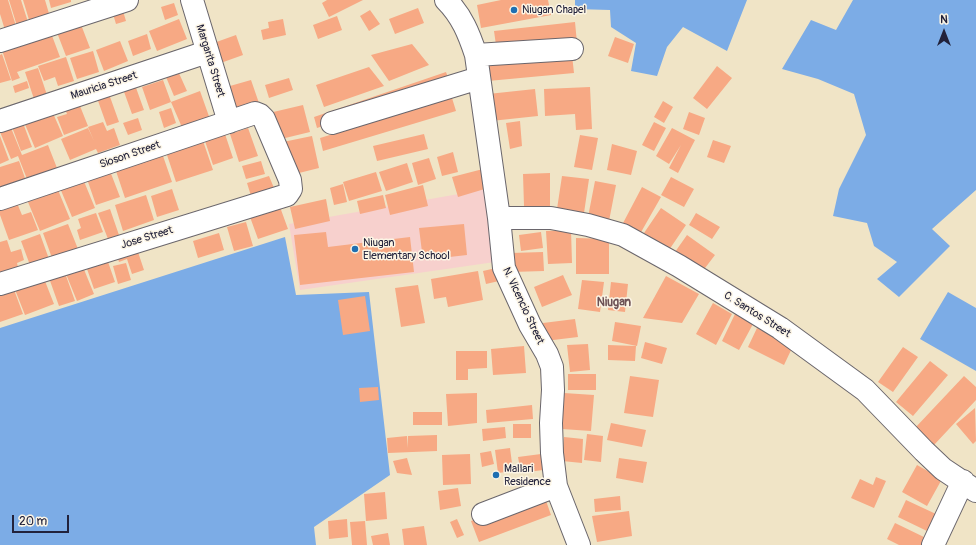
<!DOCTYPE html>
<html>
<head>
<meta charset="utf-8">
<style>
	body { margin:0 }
	#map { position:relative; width:976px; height:545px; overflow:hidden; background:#f0e4c6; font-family:Pangolin,sans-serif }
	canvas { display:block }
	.north { position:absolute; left:924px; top:12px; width:40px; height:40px; -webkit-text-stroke:3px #fcf5e5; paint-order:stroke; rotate:0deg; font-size:11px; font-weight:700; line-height:16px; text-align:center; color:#22223b }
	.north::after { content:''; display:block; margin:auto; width:14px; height:18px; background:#22223b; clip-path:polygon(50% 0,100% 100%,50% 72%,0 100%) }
	.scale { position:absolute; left:12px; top:515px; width:57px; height:18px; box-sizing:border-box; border:2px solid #22223b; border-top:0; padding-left:5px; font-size:12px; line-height:14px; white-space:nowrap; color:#22223b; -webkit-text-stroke:3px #fcf5e5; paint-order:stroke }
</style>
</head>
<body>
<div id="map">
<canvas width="976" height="545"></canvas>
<div class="north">N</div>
<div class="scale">20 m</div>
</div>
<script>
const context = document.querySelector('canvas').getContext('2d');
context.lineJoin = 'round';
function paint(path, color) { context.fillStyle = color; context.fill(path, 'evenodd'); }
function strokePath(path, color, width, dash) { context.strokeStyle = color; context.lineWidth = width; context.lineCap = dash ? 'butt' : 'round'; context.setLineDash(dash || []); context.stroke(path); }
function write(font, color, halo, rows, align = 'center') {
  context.font = font + ' Pangolin,sans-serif'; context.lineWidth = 3; context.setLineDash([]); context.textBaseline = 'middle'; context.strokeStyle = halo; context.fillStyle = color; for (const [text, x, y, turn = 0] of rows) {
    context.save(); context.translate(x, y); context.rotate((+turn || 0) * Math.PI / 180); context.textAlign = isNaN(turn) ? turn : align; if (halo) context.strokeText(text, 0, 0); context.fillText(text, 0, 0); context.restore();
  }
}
paint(new Path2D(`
	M487 189 495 262 300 290 289 224Z`), '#f7d0cd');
paint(new Path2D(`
	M575 0H747L727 51 683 27 667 47 657 76 631 71 636 43 611 27 610 10 575 9Z
	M853 0H976V190L932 229 950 246 899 297 877 279 897 262 874 246 867 223 833 216 839 189 866 135 854 94 818 79 782 69 811 20 836 30Z
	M285 237 296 295 369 292 390 475 314 527 316 545H0V328Z
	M948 292 976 308V371L920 339Z`), '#7cace6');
paint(new Path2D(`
	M0 0H8L16 26 5 30 0 14Z
	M9 0H21L28 22 17 26Z
	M23 0H45L50 17 30 23Z
	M49 0H71V2L51 8Z
	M327 0H363L329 17 322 3Z
	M501 0H548L551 15 481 28 477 5Z
	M174 3 178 15 165 20 161 7Z
	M418 8 424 23 395 34 389 19Z
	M370 10 380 24 369 31 360 16Z
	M123 11 126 21 116 24 113 14Z
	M337 16 342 30 318 39 313 25Z
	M179 19 187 39 157 51 149 31Z
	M283 19 286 35 263 40 261 30 269 28 268 22Z
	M80 22 90 48 66 56 56 30Z
	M575 22 577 43 497 52 494 31Z
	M51 33 60 57 17 72 20 78 12 81 2 50Z
	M147 34 151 49 133 56 128 41Z
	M236 35 243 55 215 65 208 45Z
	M615 37 634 44 628 63 608 56Z
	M120 41 128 61 104 71 96 50Z
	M412 44 429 65 389 81 371 55Z
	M93 51 99 72 77 79 70 58Z
	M2 54 11 80 0 83V55Z
	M572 55 574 73 488 81 486 62Z
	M66 57 74 81 58 86 55 77 44 81 38 66Z
	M717 66 732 78 707 109 693 98Z
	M369 67 384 86 324 107 316 85Z
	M38 68 47 95 34 99 25 72Z
	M178 71 187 91 174 96 166 77Z
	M446 72 450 83 317 128 314 117Z
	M289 78 293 90 269 98 265 85Z
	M163 80 171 102 150 110 142 87Z
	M251 80 260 106 231 115 223 88Z
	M27 81 29 88 15 93 13 86Z
	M135 85 144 110 132 114 123 89Z
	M590 87 592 129 576 130 575 114 545 116 544 89Z
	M535 89 538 116 491 121 488 94Z
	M200 91 211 122 184 132 171 102Z
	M109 94 119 122 107 126 97 98Z
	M452 98 456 111 323 151 320 138Z
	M78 101 88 126 64 135 57 117 67 114 64 106Z
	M663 101 673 107 664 123 654 117Z
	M303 105 310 132 277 140 269 113Z
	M171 108 176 123 164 128 159 112Z
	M52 111 63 136 35 148 24 122Z
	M689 112 705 118 699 135 683 129Z
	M138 118 142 130 128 135 123 123Z
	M520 121 522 146 510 149 506 123Z
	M103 122 107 131 114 128 120 145 98 153 96 149 70 160 61 139 88 128 94 141 88 127Z
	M654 122 666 128 654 151 642 145Z
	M23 123 32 147 21 151 12 127Z
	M11 128 22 155 48 145 57 168 27 179 18 156 11 159 0 132Z
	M248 128 258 156 239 162 230 134Z
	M672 128 695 140 678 173 669 168 681 145 669 164 656 156Z
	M224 131 233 158 213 165 204 138Z
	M424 134 428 149 377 161 373 146Z
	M580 135 598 138 592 170 574 167Z
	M0 136 9 160 0 164Z
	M312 136 319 168 291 175 283 142Z
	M713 140 731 146 724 163 707 157Z
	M203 141 213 170 176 182 166 152Z
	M612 144 637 151 631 175 607 170Z
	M453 152 458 172 442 176 437 157Z
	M163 156 172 182 125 198 116 171Z
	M429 158 436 179 418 185 412 163Z
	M19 161 26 181 2 190 0 186V167Z
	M261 161 265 174 246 179 242 166Z
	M407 163 413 182 386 191 379 172Z
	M483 169 488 188 458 197 452 177Z
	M110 171 120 197 96 205 87 179Z
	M376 172 382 191 349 201 343 182Z
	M550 173V206H524L523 174Z
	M269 176 274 188 251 196 247 183Z
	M562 176 589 179 584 213 557 209Z
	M671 177 694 189 684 207 661 195Z
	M83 179 95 208 72 217 60 188Z
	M595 181 616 185 609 221 588 217Z
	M343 184 347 202 334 205 330 188Z
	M423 185 428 206 390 215 385 195Z
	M642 187 661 197 640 234 622 225Z
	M172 189 179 210 157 217 151 196Z
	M58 190 70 219 40 231 28 202Z
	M146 195 154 220 123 231 115 205Z
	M383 195 386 208 360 214 357 201Z
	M326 199 330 221 295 229 290 207Z
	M17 203 22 215 31 212 38 230 9 240 0 215V209Z
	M280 207 288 229 258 239 250 217Z
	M661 208 686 225 669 250 644 233Z
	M110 209 119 235 108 239 98 213Z
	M96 213 103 232 80 240 77 230 81 228 78 219Z
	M696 213 720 227 712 239 689 225Z
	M246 222 253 246 234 251 227 227Z
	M68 224 78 249 52 258 43 233Z
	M464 224 467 255 423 260 419 228Z
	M571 230 572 263 548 264 546 231Z
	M326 232 328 247 410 237 414 272 300 285 294 235Z
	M541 232 543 248 521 251 519 235Z
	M219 233 224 250 198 258 193 241Z
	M40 234 49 259 30 265 21 241Z
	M687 235 715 255 702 272 675 252Z
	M576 238 609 239V274H576Z
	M7 240 11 252 21 249 24 260 17 263 18 267 0 272V242Z
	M136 246 144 270 132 274 127 259 119 262 116 253Z
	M543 252 544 271 512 272 511 253Z
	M107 259 115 282 94 289 86 266Z
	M126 263 131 280 118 284 113 266Z
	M83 267 94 294 77 301 66 274Z
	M496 268 499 281 486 284 483 271Z
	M478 271 483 300 448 307 446 297 434 299 431 279Z
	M65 273 75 301 59 306 49 278Z
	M563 275 572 295 542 307 534 287Z
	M43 276 54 304 25 315 14 287Z
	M666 276 699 294 682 323 643 318Z
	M582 280 604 282 600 312 578 309Z
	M611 282 628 284 625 312 608 310Z
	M418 285 425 323 401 327 395 288Z
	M13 287 23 314 0 322V292Z
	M365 296 370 331 343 335 338 300Z
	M713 303 732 314 716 345 696 334Z
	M735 314 753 324 739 350 722 341Z
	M575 319 578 337 545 341 543 323Z
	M615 322 641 326 637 346 612 341Z
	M757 328 793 346 784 365 748 347Z
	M645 342 667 348 662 364 641 358Z
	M588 344 590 370 570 372 567 345Z
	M608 345 636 346 635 361 608 360Z
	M524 346 526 373 493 375 491 349Z
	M903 347 918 357 893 392 878 382Z
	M456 351H487V368L468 369V380H456Z
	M930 361 948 375 913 416 896 402Z
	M568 374H596V390H568Z
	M630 376 659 380 653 417 624 413Z
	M964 376 976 387V400L934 445 915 428Z
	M378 387 379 400 360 402 359 388Z
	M477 393V423L448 426 446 394Z
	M564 393 594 395 591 431 562 429Z
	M532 405 533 419 487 423 486 410Z
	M975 408 976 441 973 444 956 424Z
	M413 412H442V425H413Z
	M611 423 646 430 642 447 607 440Z
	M513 424H531V438H513Z
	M505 427 506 438 483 441 482 429Z
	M587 434 603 436 601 462 584 460Z
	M437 435V451L388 453 387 438 407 436 408 448V436Z
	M564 437 583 439 582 463 562 461Z
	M510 448 513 471 498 473 495 450Z
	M491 451 494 464 482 467 480 453Z
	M470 454 471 484 443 485 442 455Z
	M541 454 543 470 521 473 518 457Z
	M407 458 412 475 397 473 393 461Z
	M619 458 647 462 643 483 616 478Z
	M917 465 942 479 927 506 902 492Z
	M876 477 886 481 874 508 851 498 860 479 873 485Z
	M458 488 461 506 440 510 438 491Z
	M385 492 387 519 366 521 364 494Z
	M544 495 551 515 479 542 471 521Z
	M620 496 621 510 595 512 594 499Z
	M906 500 936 514 927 531 898 517Z
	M629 511 632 536 597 542 592 516Z
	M347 519 348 537 329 539 328 521Z
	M457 519 464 535 457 538 450 522Z
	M365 521 367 545H352L350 522Z
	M895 523 926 538 922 545H899L887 539Z
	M424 526 427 545H404L402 529Z
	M388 533 390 545H373L371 536Z`), '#f7a984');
const minor = new Path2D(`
	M192 0 229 122
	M446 0C462 16 469 34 476 55L499 218 504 268 530 325 547 354 552 367 553 390 551 423 552 453 556 486 579 545
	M0 41 127 0
	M476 55 572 49
	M0 121 207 52
	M332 123 479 78
	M0 199 255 113 260 115 264 119 290 180 291 189 287 195 0 284
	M499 218H551L588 225 623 235 679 266 780 328 865 390 924 451 943 469 976 491
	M483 514 556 486
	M933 545 963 481`);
strokePath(minor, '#6a666c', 24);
strokePath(minor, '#fff', 22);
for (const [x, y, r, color] of [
	[514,10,4,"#1f6fb2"],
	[355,249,4,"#1f6fb2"],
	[496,475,4,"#1f6fb2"]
]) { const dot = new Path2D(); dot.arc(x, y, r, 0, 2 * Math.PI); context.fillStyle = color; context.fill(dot); strokePath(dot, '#fcf5e5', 1.5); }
write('11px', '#22223b', '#fcf5e5', [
	["Niugan Chapel",522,10],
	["Niugan",363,243],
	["Elementary School",363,256],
	["Mallari",504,469],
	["Residence",504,482]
], 'left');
write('11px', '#22223b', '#fcf5e5', [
	["Margarita Street",210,61,73],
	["Mauricia Street",104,86,-18],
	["Sioson Street",130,155,-19],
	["Jose Street",147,238,-17],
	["N. Vicencio Street",523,306,65],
	["C. Santos Street",757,315,32]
]);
write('bold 12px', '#6d5155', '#fcf5e5', [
	["Niugan",614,303]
]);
</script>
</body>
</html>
